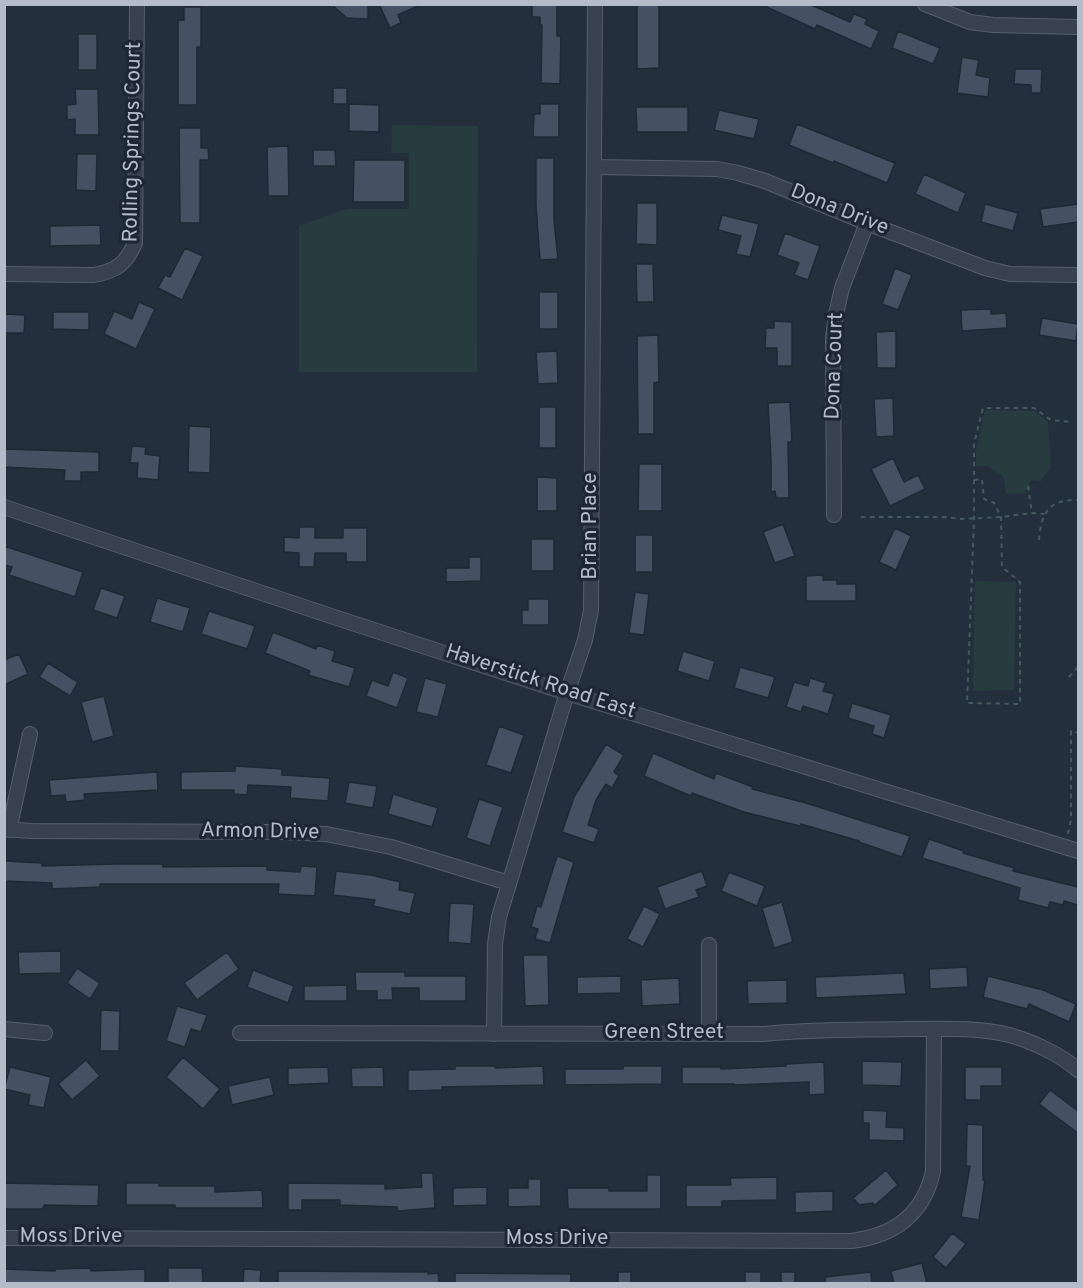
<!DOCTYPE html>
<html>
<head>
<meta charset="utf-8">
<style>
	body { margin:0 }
	#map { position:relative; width:1083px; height:1288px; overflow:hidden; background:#242f3e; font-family:Overpass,sans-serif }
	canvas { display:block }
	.frame { position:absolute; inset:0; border:6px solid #b4bcc9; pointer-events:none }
</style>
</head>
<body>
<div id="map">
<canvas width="1083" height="1288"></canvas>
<div class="frame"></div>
</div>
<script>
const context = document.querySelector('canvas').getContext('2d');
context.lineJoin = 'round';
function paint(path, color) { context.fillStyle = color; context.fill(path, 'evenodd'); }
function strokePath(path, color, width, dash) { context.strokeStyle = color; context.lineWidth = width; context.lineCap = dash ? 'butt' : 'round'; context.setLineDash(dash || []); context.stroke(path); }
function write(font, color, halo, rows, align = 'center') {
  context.font = font + ' Overpass,sans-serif'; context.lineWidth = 6; context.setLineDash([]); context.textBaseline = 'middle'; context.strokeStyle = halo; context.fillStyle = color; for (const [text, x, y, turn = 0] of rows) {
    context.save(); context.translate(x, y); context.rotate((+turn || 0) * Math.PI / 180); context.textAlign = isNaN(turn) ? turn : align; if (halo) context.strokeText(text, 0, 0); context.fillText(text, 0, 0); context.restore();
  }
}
paint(new Path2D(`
	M392 125 478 126 477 372H299V226L347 209H409V153H391Z
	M985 410 1034 411 1048 422 1051 467 1041 481 1031 480 1025 493 1006 494 1004 477 989 466H976V451Z
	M975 581 1016 582 1014 690 973 691Z`), '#263c3f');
const building = new Path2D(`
	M331 4H368V19L347 18Z
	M379 4H422L398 15 401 23 390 28Z
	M532 4H557V36H561L560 84 541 83 542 25H540V17H532Z
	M637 4H659V68L637 69Z
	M760 4H809L850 22 854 14 867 19 865 24 879 31 871 49 817 25 815 29Z
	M184 7H201V47H197V105H178V20H184Z
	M898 31 940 48 933 64 892 48Z
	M78 34H97V70H78Z
	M962 57 979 60 976 75 990 78 988 97 957 93Z
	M1015 69H1042L1041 93H1031V85L1014 84Z
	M333 88H347V104H333Z
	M75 89H98L99 135H75V119L67 120V105L76 104Z
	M349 104 379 105V132L349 131Z
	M540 104H559V137H533L534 114H540Z
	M636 107H688V132H637Z
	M719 110 759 119 754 139 714 130Z
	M797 124 895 163 887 183 834 161 833 163 789 145Z
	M179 128H201V148H208L209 160H200V223H180Z
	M288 146 289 196H268L267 147Z
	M313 150H335L336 166H313Z
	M77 154H97L96 191 76 190Z
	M536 158H554V221L558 259 540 260 536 205Z
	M354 160H405V202H353Z
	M924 174 966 193 958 213 915 194Z
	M637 203H657V245L636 244Z
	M985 204 1018 213 1013 231 981 222Z
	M1078 204V222L1043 227 1040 209Z
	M722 215 759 224 750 257 736 254 741 236 718 230Z
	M100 225 101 245 50 246V226Z
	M785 233 820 246 808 280 794 275 799 263 777 255Z
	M185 248 203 256 182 300 158 288 165 275 170 277Z
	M636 264H653L654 302H637Z
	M895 268 912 275 898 310 882 304Z
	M539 292H558V329H539Z
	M139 302 155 309 136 349 104 334 114 311 132 319Z
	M991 309V314L1006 313 1007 328 962 331 961 310Z
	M53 312H89V330L53 329Z
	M4 314 25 315 24 333H4Z
	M1042 318 1078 324 1076 341 1039 335Z
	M774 321 792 322V366H777V348H765L766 328H774Z
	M896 331V368H877L876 332Z
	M658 335 659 382 654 383V434H638L637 336Z
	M557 351 558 383 538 384 536 352Z
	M893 398 894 436 876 437 874 399Z
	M790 402 792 442H788L789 498H776L775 491 771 492V460L768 403Z
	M539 407H556V448H539Z
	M189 426 211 427 210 473 188 472Z
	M132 446 146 447 145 454 160 456 158 480 137 478 138 463H130Z
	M4 449 99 452V472H81V481H64L65 470 4 467Z
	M893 458 904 482 918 475 925 489 890 506 871 469Z
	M639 464H662V511H638Z
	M537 477 557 478V511H537Z
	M783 524 795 556 775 563 763 532Z
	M299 527H315V538H343V528H367V562H346V553H315L314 567H299V553L284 552V537L299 538Z
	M895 528 911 536 896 570 879 562Z
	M635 535H653V572H635Z
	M531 539H554V571H531Z
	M4 546 83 572 75 597 9 575 12 567 4 565Z
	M469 557H481V581L446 582V568H469Z
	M823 575V580H837V584H856V601H806V576Z
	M101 588 125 596 117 618 93 610Z
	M635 592 649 594 644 635 629 633Z
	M157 598 190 608 183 632 150 622Z
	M528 599H549V625H522V610H528Z
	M209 611 255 626 247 649 201 634Z
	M273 632 316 649 317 645 335 651 332 661 355 668 349 687 308 675 310 671 265 653Z
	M683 651 715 661 709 681 677 671Z
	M19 654 28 674 4 685V660Z
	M48 663 78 682 70 696 39 677Z
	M740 667 775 677 768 698 734 688Z
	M393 672 408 678 397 708 366 696 372 680 388 686Z
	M425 678 447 684 438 717 416 712Z
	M810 678 826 683 823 691 834 694 828 714 803 706 801 712 786 707 794 682 808 686Z
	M104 696 114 736 92 742 81 702Z
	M852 703 891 715 884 738 872 734 874 726 848 718Z
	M499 726 524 735 511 773 486 765Z
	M606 744 624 755 614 772 619 776 612 788 606 784 596 800 588 825 599 829 594 843 562 832 574 797Z
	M653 753 714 779 716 773 753 787 752 789 806 803 910 836 902 857 859 842V841L801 824 800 826 744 812 692 793 691 796 644 776Z
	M235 766 282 769V775L330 778 328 801 290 798 291 787 248 785 247 795 234 794V790H181V772L235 771Z
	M157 772 158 790 84 794 85 800 66 802 65 795 51 796 49 780Z
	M349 782 377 786 373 808 345 803Z
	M393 794 438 808 432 827 388 814Z
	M479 799 503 807 490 846 466 838Z
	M929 839 964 851 963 853 1014 868 1013 871 1078 887V905L1064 901 1063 905 1050 902 1048 908 1018 900 1020 888 922 858Z
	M557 856 574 862 550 943 535 939 538 929 531 927 537 906 541 907Z
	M4 861 42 863V866L115 864H163V867L267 866V870L300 872 301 866 317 867 315 896 278 894 279 884H100V887L52 889V883L4 881Z
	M336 871 371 875 400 882 399 890 415 893 410 914 373 906 375 900 333 895Z
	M702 871 707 886 696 890 699 897 665 909 657 887Z
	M729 872 765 886 757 906 721 891Z
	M782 902 793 942 774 948 762 908Z
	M450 903 474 904 471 944 448 942Z
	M644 906 660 914 643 947 627 939Z
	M61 951V973L19 974 18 952Z
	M227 952 239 969 197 1000 184 983Z
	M523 955H548L549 1005 525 1006Z
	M967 967 968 987 930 989 929 969Z
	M77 968 100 983 90 999 67 983Z
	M253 970 294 986 288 1003 247 987Z
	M355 972H405V976H466V1001H419V988H392L393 1000H377V991H356Z
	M904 973 906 994 816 998 815 977Z
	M621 976V993L577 994V977Z
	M988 976 1043 990 1076 1004 1069 1022 1029 1004 1027 1009 983 997Z
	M679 978 680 1004 642 1006 641 980Z
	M787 980V1003L748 1004 747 981Z
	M347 985V1001H304V986Z
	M177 1006 207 1015 201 1032 191 1029 185 1047 166 1041Z
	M101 1010 120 1011 119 1051H100Z
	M183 1057 220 1089 203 1109 166 1077Z
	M86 1060 100 1076 72 1100 58 1084Z
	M862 1061 902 1062 901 1086 862 1085Z
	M824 1062 825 1094 809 1095V1082L734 1085V1084H682V1067H721V1069L786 1066V1064Z
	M455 1066H495V1068L543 1066 544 1085 442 1087V1090L408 1091V1070L455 1069Z
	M623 1066H662V1084L565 1085V1069H623Z
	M10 1067 51 1077 44 1108 28 1105 30 1095 4 1089Z
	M328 1067 329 1083 288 1085V1068Z
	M383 1067 384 1087H352L351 1068Z
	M965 1067H1002V1086H981V1100H965Z
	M270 1077 274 1095 232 1105 228 1086Z
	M1050 1090 1078 1111V1133L1039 1104Z
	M863 1110 887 1111 886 1127 904 1128V1141L869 1140V1123H863Z
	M967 1124 983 1125V1180H985L979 1220 961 1217 970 1166H966Z
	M886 1170 898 1185 874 1206 873 1203 859 1205 853 1198Z
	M421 1173H433L435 1208 397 1211V1207L340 1205V1200H302V1210H288V1183L385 1184V1189L422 1187Z
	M647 1175H661V1209H568L567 1188H609V1191H647Z
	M777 1177V1200L722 1201V1207H686V1185H731L730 1178Z
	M528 1179H541V1206L508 1207V1188H528Z
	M4 1183 99 1185 98 1206 44 1205 43 1209H4Z
	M126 1183H159V1186H215V1192L262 1190 263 1208H175V1205H126Z
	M487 1187V1205L453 1206V1188Z
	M833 1191V1211L795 1213V1192Z
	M952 1233 966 1244 946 1268 933 1257Z
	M922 1263 927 1284H894L891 1271Z
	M91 1268V1271L145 1269V1284H4V1269L55 1271V1269Z
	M168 1268H202L203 1284H168Z
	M244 1269 261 1270 260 1284H243Z
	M278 1271 428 1272V1274L438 1273 439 1284H278Z
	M618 1272H631V1284H618Z
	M745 1272H761V1284H745Z
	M781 1272H795V1284H781Z
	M871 1272 872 1284H825V1277Z
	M455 1273 571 1274V1284H455Z`);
paint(building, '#455162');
strokePath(building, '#1f2835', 1.5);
const minor = new Path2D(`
	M925 4 970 22 993 25 1078 27
	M594 167 717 169 738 173 765 181 867 223 985 268 1010 274 1078 275
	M4 274 94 275C116 271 126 264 135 243L137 4
	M4 507 340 619 567 693 1078 851
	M834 515 833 339 836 314 842 288 867 223
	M4 829 32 831 281 832 326 834 391 847 509 883
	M9 830 30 734
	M709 945V1034
	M4 1029 45 1033
	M240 1033 764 1034C811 1029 858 1030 905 1029 939 1029 976 1027 1009 1035 1032 1041 1061 1055 1078 1070
	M494 1034 495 944 499 917 567 693 585 640 591 610 595 4
	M4 1238 851 1241C894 1236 924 1214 933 1171L934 1029`);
strokePath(minor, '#565f6c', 16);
strokePath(new Path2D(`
	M974 480 982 479 984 499 994 503 1001 517 1002 567 1020 582V704L967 703 974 519V444L983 408H1034L1051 420 1071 422
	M1028 486 1032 513
	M861 517H945L961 519 1001 517 1032 513 1044 514
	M1039 540C1041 513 1049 499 1078 500
	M1069 677 1078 667
	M1068 834 1071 819V731L1078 733`), '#44595c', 2, [4.5, 4.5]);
strokePath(minor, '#38414e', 14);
write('21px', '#b4bcc9', '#1d2633', [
	["Rolling Springs Court",134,142,-89],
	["Dona Drive",839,211,22],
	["Dona Court",836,366,-88],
	["Brian Place",592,526,-90],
	["Haverstick Road East",540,683,18],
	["Armon Drive",260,833,1],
	["Green Street",664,1034],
	["Moss Drive",71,1238],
	["Moss Drive",557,1240]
]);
</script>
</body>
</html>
